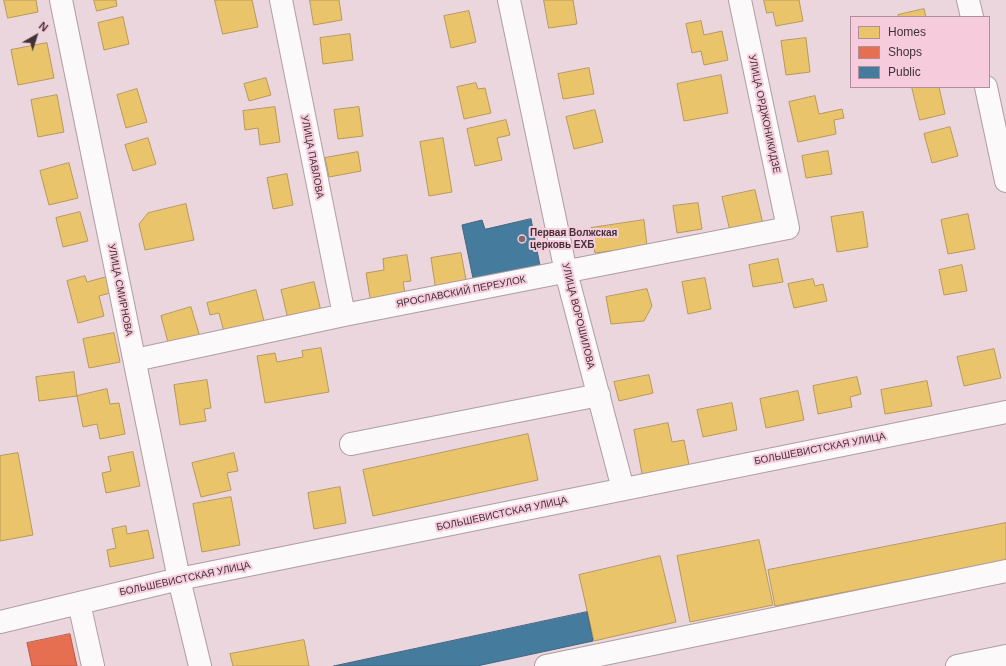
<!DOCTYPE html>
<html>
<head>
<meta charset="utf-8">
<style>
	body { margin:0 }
	#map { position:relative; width:1006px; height:666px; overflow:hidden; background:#ecd6de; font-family:Arial,sans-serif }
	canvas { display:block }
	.legend { position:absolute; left:850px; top:16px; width:140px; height:72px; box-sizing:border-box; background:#f6ccdc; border:1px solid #ae8e9a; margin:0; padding:5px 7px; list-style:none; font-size:12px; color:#423238 }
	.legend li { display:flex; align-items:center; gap:8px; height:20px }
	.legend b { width:20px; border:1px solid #ae8e9a }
	.north { position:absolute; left:16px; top:16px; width:40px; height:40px; -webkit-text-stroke:3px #f6ccdc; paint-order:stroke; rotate:39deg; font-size:11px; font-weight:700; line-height:16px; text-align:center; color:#423238 }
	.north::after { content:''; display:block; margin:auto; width:14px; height:18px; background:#423238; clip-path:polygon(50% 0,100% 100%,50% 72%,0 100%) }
</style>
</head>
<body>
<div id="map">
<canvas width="1006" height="666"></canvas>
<ul class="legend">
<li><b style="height:11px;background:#e9c46a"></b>Homes</li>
<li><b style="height:11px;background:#e76f51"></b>Shops</li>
<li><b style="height:11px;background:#457b9d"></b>Public</li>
</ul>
<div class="north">N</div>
</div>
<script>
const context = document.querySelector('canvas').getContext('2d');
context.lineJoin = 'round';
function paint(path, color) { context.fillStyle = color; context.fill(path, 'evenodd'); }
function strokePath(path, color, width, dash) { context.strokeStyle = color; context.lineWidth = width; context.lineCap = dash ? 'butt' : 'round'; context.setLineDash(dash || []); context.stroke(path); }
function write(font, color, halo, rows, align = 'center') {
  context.font = font + ' Arial,sans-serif'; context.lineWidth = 4; context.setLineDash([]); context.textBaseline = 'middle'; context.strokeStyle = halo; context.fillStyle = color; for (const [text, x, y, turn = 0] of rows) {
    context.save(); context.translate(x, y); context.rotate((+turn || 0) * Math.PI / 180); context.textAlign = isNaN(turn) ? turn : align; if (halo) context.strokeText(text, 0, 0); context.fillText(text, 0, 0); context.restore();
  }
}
const homes = new Path2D(`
	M4 0H36L38 12 8 18Z
	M94 0H116L117 6 97 11Z
	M215 0H252L258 27 223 34Z
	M310 0H339L342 20 314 25Z
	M544 0H573L577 24 549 28Z
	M764 0H799L803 21 776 26 773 12 767 13Z
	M924 9 926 17H898V15Z
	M469 11 476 42 451 48 444 16Z
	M123 17 129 44 104 50 98 23Z
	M701 21 704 35 722 31 728 60 704 65 701 51 692 53 686 24Z
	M350 34 353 60 323 64 320 38Z
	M806 38 810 72 786 75 781 41Z
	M47 43 54 78 18 85 11 50Z
	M589 68 594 94 563 99 558 74Z
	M721 75 728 113 684 121 677 84Z
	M266 78 271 95 249 101 244 84Z
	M476 83 478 89 485 88 491 113 464 119 457 87Z
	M912 87H939L945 114 920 120Z
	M137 89 147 122 126 128 117 95Z
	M57 95 64 132 38 137 31 100Z
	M815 96 819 114 842 109 844 118 834 120 836 134 798 142 789 102Z
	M275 107 280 142 260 145 258 128 245 130 243 111Z
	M359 107 363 136 338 139 334 110Z
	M595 110 603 142 574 149 566 117Z
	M506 120 510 135 497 138 502 160 475 166 467 129Z
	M950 127 958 156 932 163 924 134Z
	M148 138 156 164 133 171 125 145Z
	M443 138 452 192 429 196 420 142Z
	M828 151 832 174 806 178 802 156Z
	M358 152 361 171 329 177 325 158Z
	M69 163 78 198 49 205 40 171Z
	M287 174 293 205 273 209 267 178Z
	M755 190 763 224 730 231 722 197Z
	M698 203 702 229 677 233 673 206Z
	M186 204 194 240 145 250 139 224 148 213Z
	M80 212 88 241 63 247 56 218Z
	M863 212 868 247 837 252 831 217Z
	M968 214 975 249 948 254 941 220Z
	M644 220 647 246 595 253 591 228Z
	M461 253 467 285 436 291 431 258Z
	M407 255 411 281 403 282 406 299 371 304 366 273 384 270 383 259Z
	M778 259 783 282 753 287 749 265Z
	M962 265 967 291 944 295 939 270Z
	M85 276 87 282 109 276 114 292 99 296 104 316 78 323 67 281Z
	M705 278 711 309 688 314 682 282Z
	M813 279 815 286 823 284 827 301 794 308 788 284Z
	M314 282 321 311 288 319 281 290Z
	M647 289 652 306 644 321 611 324 606 297Z
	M256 290 264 321 224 332 219 313 210 315 207 303Z
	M191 307 200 337 169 346 161 316Z
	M114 333 120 362 89 368 83 339Z
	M321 348 329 392 265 403 257 356 275 353 277 362 303 357 302 351Z
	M994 349 1001 378 964 386 957 357Z
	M74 372 77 396 39 401 36 377Z
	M649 375 653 393 619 401 614 382Z
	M857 377 861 394 850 397 852 407 818 414 813 386Z
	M207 380 211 408 204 409 206 421 180 425 174 385Z
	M927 381 932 406 885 414 881 390Z
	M107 389 110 404 119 403 125 434 100 439 97 424 83 427 77 396Z
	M798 391 804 420 766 428 760 399Z
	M732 403 737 430 703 437 697 410Z
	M668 423 672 442 684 440 689 465 642 474 634 430Z
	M528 434 538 480 373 516 363 470Z
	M133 452 140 486 106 493 102 473 111 471 108 457Z
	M18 453 33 535 0 541V456Z
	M234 453 238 471 227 473 231 490 201 497 192 463Z
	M340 487 346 523 314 529 308 493Z
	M231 497 240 545 202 552 193 504Z
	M1006 523V560L775 606 768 570Z
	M126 526 127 534 148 530 154 558 110 567 107 550 116 548 112 529Z
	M759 540 773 605 690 622 677 556Z
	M660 556 676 622 594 641 579 575Z
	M304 640 309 666H233L230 654Z`);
paint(homes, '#e9c46a');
strokePath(homes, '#b7985b', 1);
const shops = new Path2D(`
	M70 634 77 666H32L27 643Z`);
paint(shops, '#e76f51');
strokePath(shops, '#b65d4a', 1);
const public = new Path2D(`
	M531 219 542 276 475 288 462 225 482 220 485 229Z
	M587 612 593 641 477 666H334Z`);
paint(public, '#457b9d');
strokePath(public, '#44657f', 1);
const minor = new Path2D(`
	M61 0 179 579 200 666
	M281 0 344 315
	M509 0 566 272 623 489
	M968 0 972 17
	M986 87 1006 181
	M135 360 344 315 788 228 740 0
	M351 444 599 395
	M79 603 93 666
	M0 622 179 579 1006 412
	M546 666 1006 571
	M957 666 1006 656`);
strokePath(minor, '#ad9da3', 24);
strokePath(minor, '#fcf9fa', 22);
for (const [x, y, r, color] of [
	[522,239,4,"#7e6b72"]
]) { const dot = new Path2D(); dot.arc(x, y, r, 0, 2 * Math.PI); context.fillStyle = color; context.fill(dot); strokePath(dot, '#f6ccdc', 1.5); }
write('10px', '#423238', '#f6ccdc', [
	["УЛИЦА ОРДЖОНИКИДЗЕ",764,114,78],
	["УЛИЦА ПАВЛОВА",312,157,79],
	["УЛИЦА СМИРНОВА",120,290,79],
	["ЯРОСЛАВСКИЙ ПЕРЕУЛОК",461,292,-11],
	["УЛИЦА ВОРОШИЛОВА",578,316,76],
	["БОЛЬШЕВИСТСКАЯ УЛИЦА",820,449,-11],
	["БОЛЬШЕВИСТСКАЯ УЛИЦА",502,514,-12],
	["БОЛЬШЕВИСТСКАЯ УЛИЦА",185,579,-12]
]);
write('bold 10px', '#423238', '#f6ccdc', [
	["Первая Волжская",530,233],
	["церковь ЕХБ",530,245]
], 'left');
</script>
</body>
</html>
